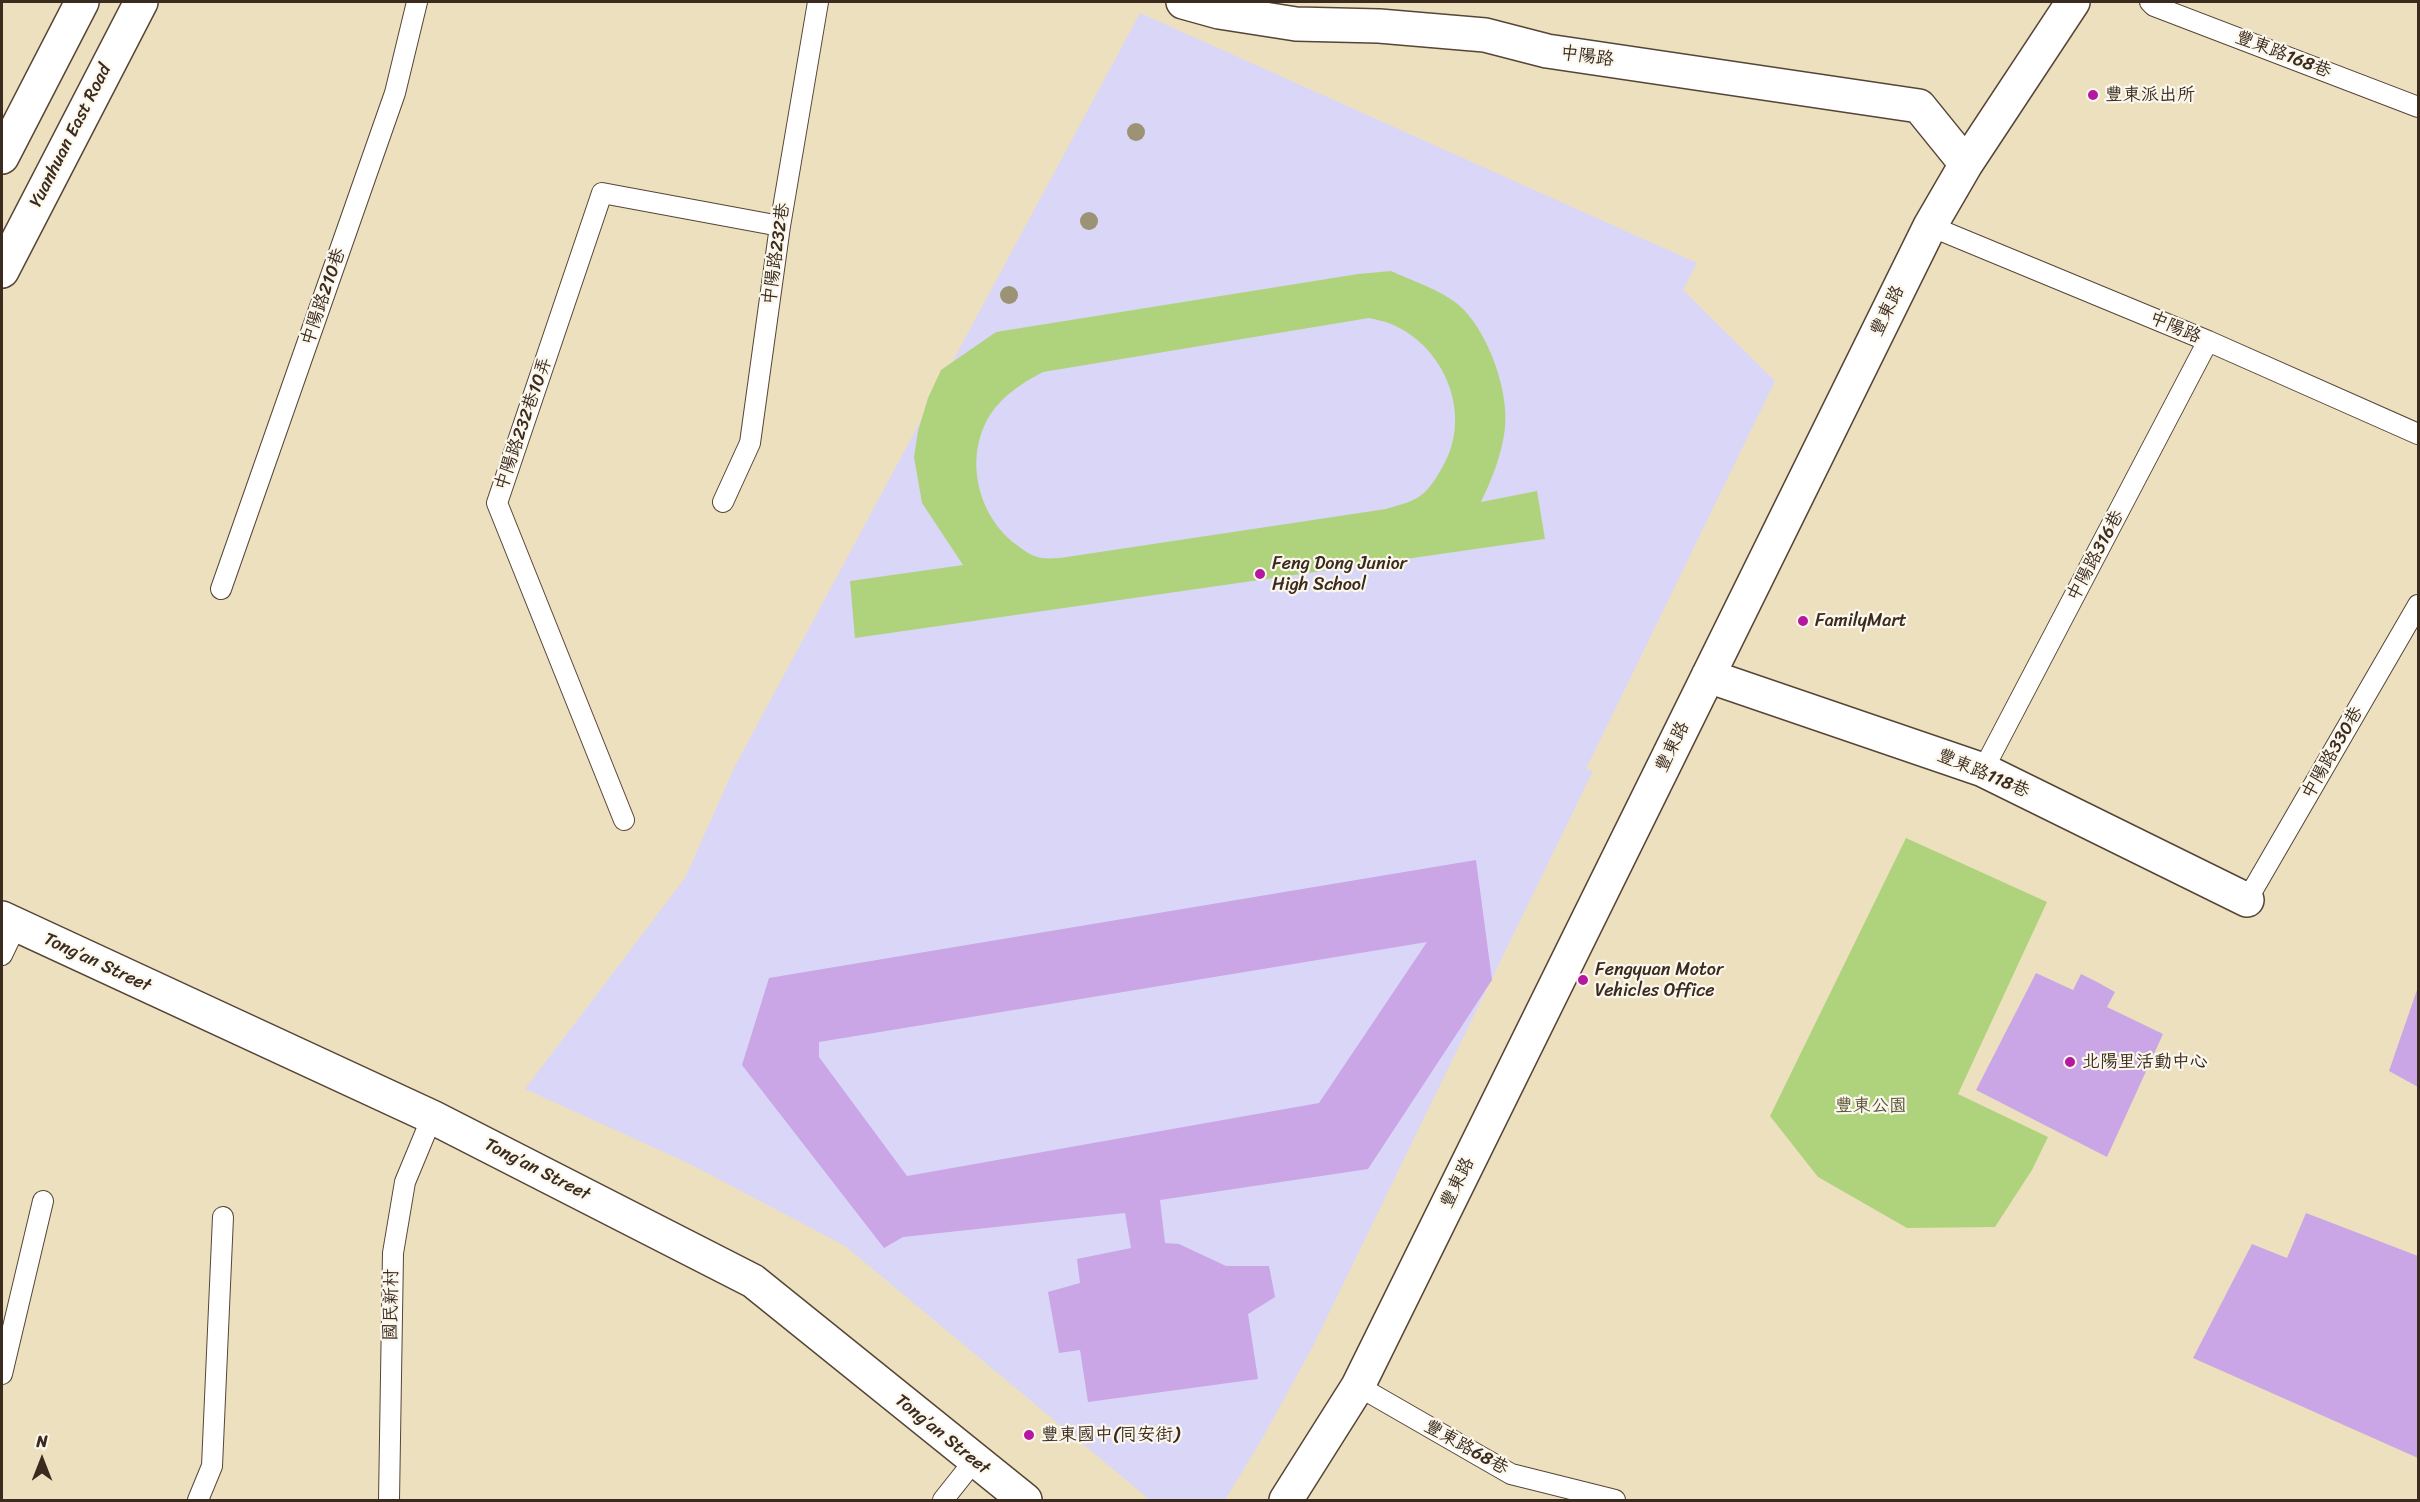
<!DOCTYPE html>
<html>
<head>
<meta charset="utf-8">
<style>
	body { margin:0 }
	#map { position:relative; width:2420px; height:1502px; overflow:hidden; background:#ede0bf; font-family:Sriracha,sans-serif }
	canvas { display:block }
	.frame { position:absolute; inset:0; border:3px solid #3b2a1e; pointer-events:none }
	.north { position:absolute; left:12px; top:1430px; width:60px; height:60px; -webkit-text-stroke:4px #fbf7ec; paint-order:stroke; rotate:0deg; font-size:16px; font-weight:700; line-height:24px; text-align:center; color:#3b2a1e }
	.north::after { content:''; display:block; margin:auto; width:21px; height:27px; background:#3b2a1e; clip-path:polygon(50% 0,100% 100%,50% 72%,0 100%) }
</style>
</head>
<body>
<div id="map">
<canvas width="2420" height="1502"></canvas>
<div class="frame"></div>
<div class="north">N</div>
</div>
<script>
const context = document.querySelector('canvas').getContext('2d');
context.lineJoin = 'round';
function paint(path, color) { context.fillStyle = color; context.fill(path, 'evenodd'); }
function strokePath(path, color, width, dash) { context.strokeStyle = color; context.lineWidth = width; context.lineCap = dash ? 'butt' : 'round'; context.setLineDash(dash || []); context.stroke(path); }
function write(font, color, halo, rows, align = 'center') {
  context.font = font + ' Sriracha,"LXGW WenKai TC",sans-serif'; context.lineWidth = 4.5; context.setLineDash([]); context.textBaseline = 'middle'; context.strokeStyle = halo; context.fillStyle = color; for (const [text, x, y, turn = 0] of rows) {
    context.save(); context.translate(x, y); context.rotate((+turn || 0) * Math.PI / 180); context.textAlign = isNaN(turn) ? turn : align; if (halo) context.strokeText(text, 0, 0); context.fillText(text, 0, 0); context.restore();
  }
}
paint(new Path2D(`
	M1140 13 1697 263 1683 290 1775 381 1586 769 1593 771 1312 1348 1262 1439 1225 1500H1150L845 1246 690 1164 525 1089 685 878 735 766Z`), '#dad6f7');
paint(new Path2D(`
	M1391 271C1414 282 1446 291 1464 310 1489 336 1509 391 1505 428 1502 454 1492 479 1481 502L1537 491 1545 539 855 638 850 581 963 565 922 503 914 457 918 431 928 398 941 370 996 332 1358 274ZM1369 318C1376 320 1385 321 1391 324 1445 346 1473 415 1443 466 1437 477 1428 492 1417 498 1408 503 1396 506 1386 509L1060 558C1054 558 1047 559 1042 558 1032 557 1022 549 1014 543 977 513 964 457 990 415 1003 395 1022 383 1043 372Z
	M1906 838 2047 902 1958 1094 2048 1137 2032 1170 1995 1227 1907 1228 1818 1177 1770 1116Z`), '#afd37d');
paint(new Path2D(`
	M1476 860 1492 980 1368 1169 1160 1200 1165 1243 1179 1244 1226 1266H1269L1275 1297 1248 1314 1258 1379 1088 1402 1080 1350 1059 1353 1048 1292 1080 1283 1077 1259 1131 1248 1125 1213 903 1237 884 1248 742 1065 769 978ZM1427 942 1319 1103 907 1176 819 1057V1042Z
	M2036 973 2073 990 2081 974 2097 982 2115 992 2107 1007 2163 1034 2107 1157 1976 1090Z
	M2418 987V1087L2389 1071Z
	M2306 1213 2418 1256V1458L2193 1358 2252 1244 2287 1258Z`), '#caa6e6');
const lane = new Path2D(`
	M2150 2 2154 6 2418 107
	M1930 226 2208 341 2418 434
	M723 502 750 443 780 226 818 2
	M221 589 395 93 417 2
	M1983 770 2208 341
	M624 820 497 503 602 193 780 226
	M2247 900 2418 605
	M2 955 16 926
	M2 1374 43 1201
	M1358 1386 1511 1474 1615 1500
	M198 1500 212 1466 223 1217
	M389 1500 393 1253 405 1182 432 1117
	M943 1500 974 1461`);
const street = new Path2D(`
	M1183 2 1219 12 1296 24 1379 26 1485 35 1547 51 1919 106 1966 164
	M1708 676 1983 770 2247 900
	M2 918 432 1117 753 1281 1025 1500
	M1286 1500 1358 1386 1930 226 1966 164 2073 2`);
const primary = new Path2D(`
	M2 157 82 2
	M2 271 141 2`);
strokePath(lane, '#564536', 22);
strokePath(street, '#564536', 36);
strokePath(primary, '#564536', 36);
strokePath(lane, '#fff', 20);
strokePath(street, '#fff', 33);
strokePath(primary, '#fff', 33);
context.fillStyle = '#9b9374';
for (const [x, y] of [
	[1136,132],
	[1089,221],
	[1009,295]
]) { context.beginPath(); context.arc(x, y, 9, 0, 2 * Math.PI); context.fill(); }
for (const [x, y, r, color] of [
	[2093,95,6,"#b5179e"],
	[1260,574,6,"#b5179e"],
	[1803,621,6,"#b5179e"],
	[1583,980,6,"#b5179e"],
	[2070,1062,6,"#b5179e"],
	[1029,1435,6,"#b5179e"]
]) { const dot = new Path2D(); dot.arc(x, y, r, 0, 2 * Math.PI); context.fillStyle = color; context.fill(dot); strokePath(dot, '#fbf7ec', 2); }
write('18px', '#3b2a1e', '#fbf7ec', [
	["豐東路168巷",2283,55,21],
	["中陽路",1587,57,8],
	["Yuanhuan East Road",71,136,-63],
	["中陽路232巷",777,254,-82],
	["中陽路210巷",324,297,-71],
	["豐東路",1888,311,-64],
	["中陽路",2175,328,23],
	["中陽路232巷10弄",524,424,-71],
	["中陽路316巷",2096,556,-62],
	["豐東路",1673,747,-64],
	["中陽路330巷",2333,753,-60],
	["豐東路118巷",1983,774,23],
	["Tong’an Street",97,963,25],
	["Tong’an Street",537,1170,27],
	["豐東路",1458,1183,-64],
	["國民新村",392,1305,-89],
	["Tong’an Street",942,1435,39],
	["豐東路68巷",1466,1448,29]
]);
write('18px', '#3b2a1e', '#fbf7ec', [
	["豐東派出所",2105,95],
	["Feng Dong Junior",1272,564],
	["High School",1272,585],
	["FamilyMart",1815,621],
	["Fengyuan Motor",1595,970],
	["Vehicles Office",1595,991],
	["北陽里活動中心",2082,1062],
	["豐東國中(同安街)",1041,1435]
], 'left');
write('18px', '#585436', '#fbf7ec', [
	["豐東公園",1871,1106]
]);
</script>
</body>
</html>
